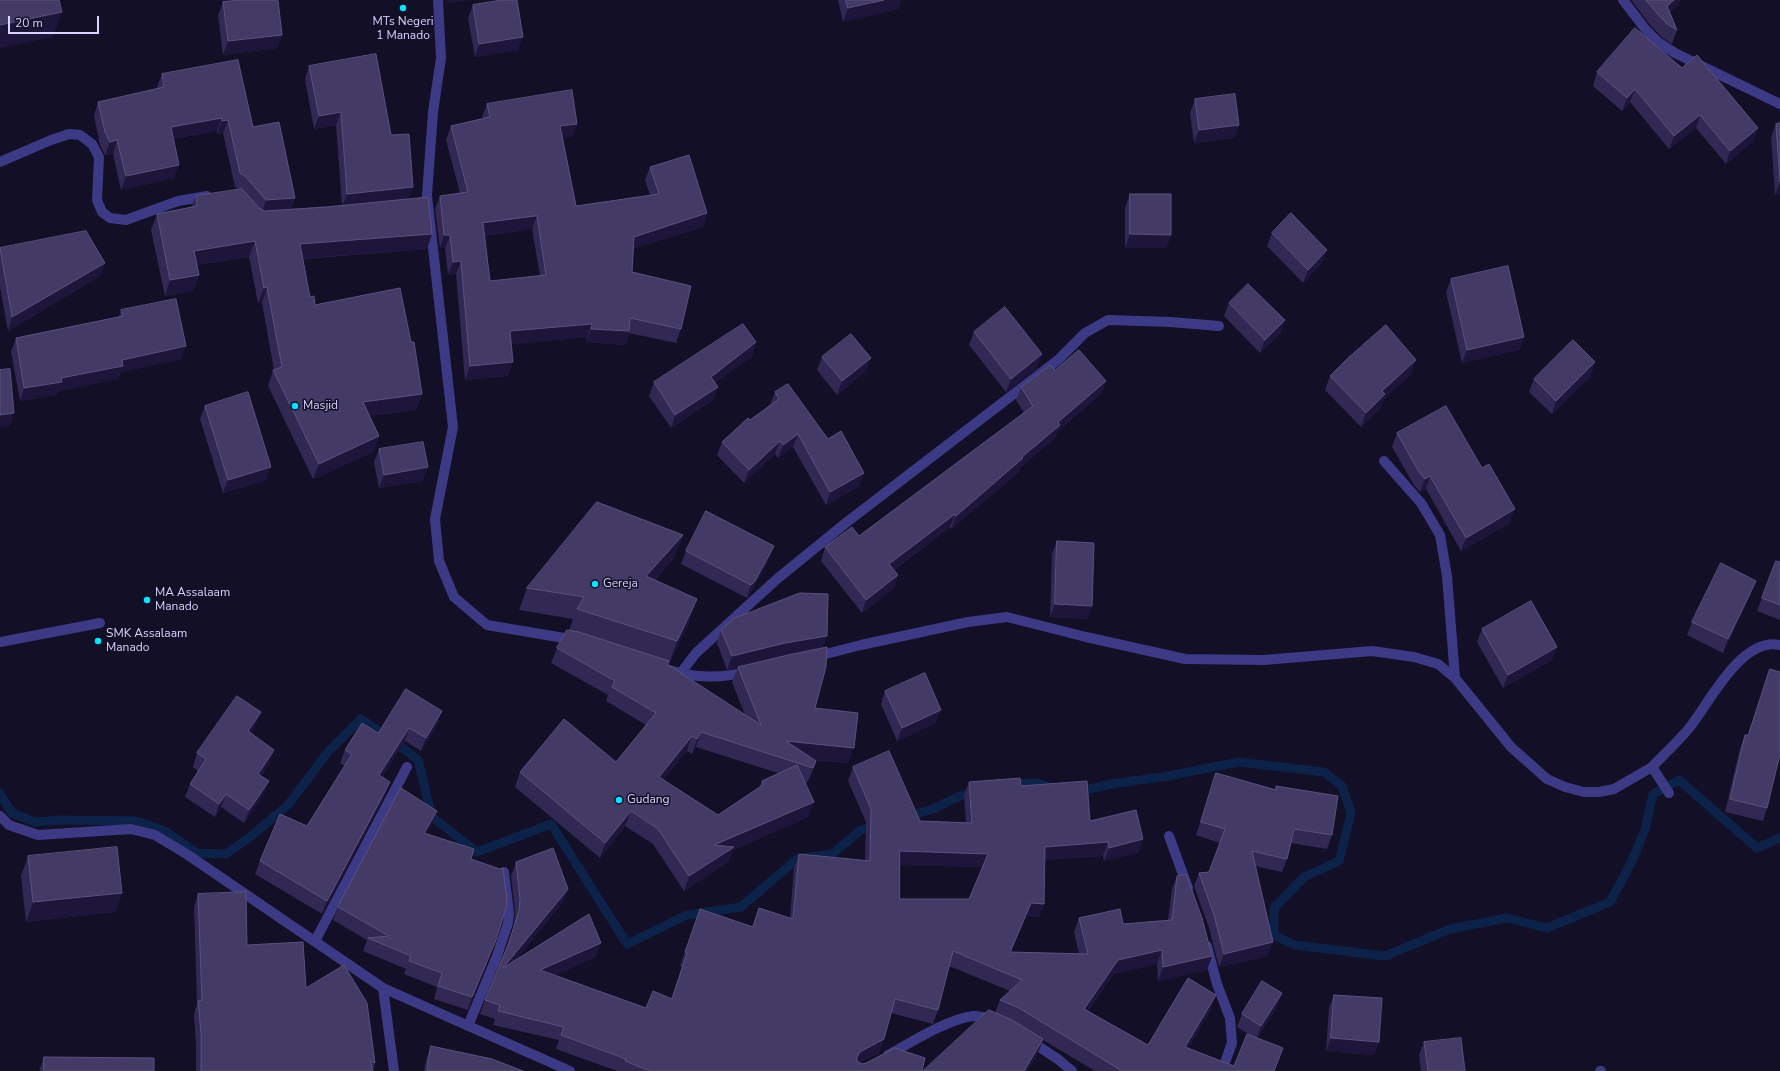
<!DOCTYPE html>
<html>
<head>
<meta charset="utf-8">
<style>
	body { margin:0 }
	#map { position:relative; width:1780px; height:1071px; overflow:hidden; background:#130f26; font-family:"Nunito Sans",sans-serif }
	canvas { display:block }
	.scale { position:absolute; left:8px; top:16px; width:91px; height:18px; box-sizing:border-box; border:2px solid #d9d4ff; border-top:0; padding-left:5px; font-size:12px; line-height:14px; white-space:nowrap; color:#d9d4ff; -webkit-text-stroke:3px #130f26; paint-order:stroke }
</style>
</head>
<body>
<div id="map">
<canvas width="1780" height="1071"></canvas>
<div class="scale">20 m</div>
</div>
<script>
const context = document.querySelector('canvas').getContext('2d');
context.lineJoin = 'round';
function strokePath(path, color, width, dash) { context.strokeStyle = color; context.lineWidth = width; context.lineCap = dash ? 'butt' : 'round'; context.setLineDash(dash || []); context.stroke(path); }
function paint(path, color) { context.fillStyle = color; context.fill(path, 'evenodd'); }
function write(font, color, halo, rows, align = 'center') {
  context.font = font + ' "Nunito Sans",sans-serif'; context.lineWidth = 3; context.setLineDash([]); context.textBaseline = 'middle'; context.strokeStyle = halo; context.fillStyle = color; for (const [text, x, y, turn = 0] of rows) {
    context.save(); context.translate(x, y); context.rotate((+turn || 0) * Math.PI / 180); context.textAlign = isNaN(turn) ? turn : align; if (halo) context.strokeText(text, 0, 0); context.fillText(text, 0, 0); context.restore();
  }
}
strokePath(new Path2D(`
	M1009 784 1038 783 1053 789
	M1077 792 1111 784 1168 776 1238 762 1324 772 1342 786 1351 813 1339 861 1304 877 1274 908V935L1294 945 1385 956 1450 929 1507 918 1547 928 1610 902 1630 865 1645 830 1653 794 1679 780 1757 848 1780 838
	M0 794 12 813 35 822 61 820 136 821 165 831 197 853 226 854 250 837 288 805 328 752 361 719 394 741 418 760 432 817 477 852 551 824 627 944 687 915 741 907 797 859 832 854 861 830 877 825
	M905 817 933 809 955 798 975 791`), '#0c2248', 9);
strokePath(new Path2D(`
	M0 642 100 623`), '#3d3a85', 10);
strokePath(new Path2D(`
	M438 0 441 58 433 112 427 195 453 427 435 519 439 561 454 597 487 625 576 640
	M1623 0 1646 30 1658 42 1675 53 1780 104
	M0 162 51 140 69 134 80 135 92 144 99 157 97 200 102 212 110 218 126 220 178 201 207 196
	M1384 461 1421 503 1440 535 1447 576 1455 678
	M814 657 861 645 968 622 1007 617 1086 637 1185 659 1264 660 1372 651 1414 657 1438 664 1455 678 1511 747 1547 779 1565 787 1584 792H1599L1614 789 1652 767
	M669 670C694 678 723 679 748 671
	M680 674 696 653 777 579 847 522 1058 360 1085 333 1108 320 1171 322 1219 326
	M1669 793 1652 767C1664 754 1679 741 1690 727 1710 702 1741 637 1780 645
	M0 816 9 825 38 835 131 829 155 835 188 855 383 988 570 1071
	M1169 836 1188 888
	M315 941 407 767
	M1207 946 1217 984 1230 1018 1232 1043 1222 1071
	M383 988 394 1071
	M468 1026 497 956 508 923 509 913 504 872
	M1029 1040 1059 1060 1072 1071
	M888 1055C910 1043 948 1019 973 1016 980 1016 987 1018 994 1020
	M1600 1071H1601`), '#3d3a85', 10);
paint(new Path2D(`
	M838 0H901L898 9 843 22Z
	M1631 0H1680L1678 5 1670 12 1677 30 1672 44 1662 37 1651 26Z
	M223 2 282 35 277 48 223 55 218 15Z
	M473 5 518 50 475 57 468 18Z
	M309 66 391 135 413 187 408 199 432 234 427 249 303 259 310 297 315 305 422 394 416 410 369 416 379 436 373 452 313 479 268 386 273 370H274L262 303H258L249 257 197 265 199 275 193 291 165 296 151 230 157 214 191 207 196 196 240 190 235 187 223 133 217 134V131L173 139 174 178 121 190 113 154 105 155 100 145 94 115 98 102 157 89V87L162 74 253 127 295 198 291 209 342 205 336 125 314 129 305 79Z
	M1682 68 1758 128 1753 141 1726 164 1696 128 1669 149 1630 102 1622 111 1593 86 1597 72Z
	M1195 99 1239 125 1234 138 1194 143 1190 113Z
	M487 104 577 124 572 137 563 138 576 206 650 195 645 180 650 167 707 213 703 227 634 248 632 272 681 329 676 343 629 333 625 345 586 342 587 337 511 344 508 376 465 380 456 274 448 275 445 248H440L435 209 440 196 460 193 446 140 451 126 483 118 482 117ZM532 229 540 276 490 281 485 236Z
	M1780 123V195H1775L1771 137 1776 124Z
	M1130 194 1171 235 1166 248H1125V208Z
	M1272 233 1322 263 1303 283 1267 246Z
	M0 248 105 263 100 276 8 331 0 287Z
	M1451 279 1524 337 1519 350 1462 363 1446 292Z
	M1229 303 1285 320 1280 334 1260 353 1224 316Z
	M121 310 181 359 121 372 118 379 59 391 57 395 20 401 11 352 16 338 119 317Z
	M974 332 1037 368 1006 392 969 345Z
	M756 342 752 356 715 383 718 387 713 400 671 428 649 396 654 382Z
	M822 357 866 371 837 395 817 370Z
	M1055 370 1106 381 1101 394 1057 432 1055 438 1020 468 1019 472 951 529 950 527 894 570 898 575 893 589 862 613 821 561 825 547 859 536 1024 413 1016 400 1021 387Z
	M1412 373 1384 399 1381 407 1361 427 1325 390 1330 376Z
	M1591 376 1552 414 1529 392 1534 379Z
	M775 392 828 439 864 473 859 486 826 505 793 447 778 458 775 454 744 483 717 455 722 442 770 405Z
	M205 406 266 480 223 493 200 419Z
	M1397 433 1510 523 1461 551 1426 489 1420 492 1414 485 1392 447Z
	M379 449 423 481 379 488 374 462Z
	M683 535 674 558 655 580 697 599 689 622 669 664 668 663 667 665 745 715 732 682 738 667 774 658 727 670 717 643 721 630 822 648 815 708 848 763 814 760 816 761 811 776 807 783 805 782 808 817 733 850 728 862 684 891 653 844 625 826 600 858 515 787 520 772 616 762 646 725 606 701 608 695 551 663 557 648 569 630 573 619 519 610 527 588ZM696 747 778 773 762 781 759 787 718 815 663 780 687 751 692 754Z
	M1057 541 1088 619 1050 617 1052 554Z
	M774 546 769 559 750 594 747 598 681 564 686 551Z
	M1780 562V620L1757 611 1762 598Z
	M1751 594 1723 653 1687 635 1692 622Z
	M1482 629 1552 660 1503 688 1477 642Z
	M1770 669 1780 672V757H1779L1767 808 1763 821 1725 812 1740 748 1745 735H1748Z
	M885 691 936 723 897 741 881 704Z
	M442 711 437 725 421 751 405 741 382 777 385 795 322 914 255 874 260 861 307 826 345 766 340 763 345 750Z
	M256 726 251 733 270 763 261 776 264 794 244 823 221 807 215 817 185 797 190 784 198 771 193 767 197 753Z
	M853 767 920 821 966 823 964 795 969 782 1021 786 1090 821 1143 839 1138 853 1104 861 1103 856 1045 860 1044 904 1039 917H1026L1011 952 1079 954 1074 932 1079 918 1123 924 1168 920 1172 889 1177 876 1212 956 1207 970 1158 981 1157 964 1113 974 1088 1011 1148 1045 1211 1009 1188 1048 1234 1066 1248 1034 1237 1027 1242 1014 1282 993 1277 1007 1257 1038 1278 1062 1274 1071H1095L1043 1040 1038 1053 1027 1071H923L995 1013 1000 1000 1010 991 949 966 938 1010 933 1024 891 1013 884 1039 879 1053 860 1062 862 1064 922 1071H617L556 1049 559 1040 493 1025 495 1019 480 1014 485 1000 506 950 514 925 515 912 511 876 516 862 568 889 563 902 516 960 596 957 555 975 646 1008 671 999 682 967 680 966 695 923 752 927 759 908 790 918 794 868 799 854 865 861 866 822 848 781ZM900 865 983 867 969 899H900Z
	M1216 773 1275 790 1276 786 1332 835 1327 849 1291 843 1287 859 1282 872 1255 866 1268 956 1219 967 1209 928 1194 886 1199 873 1209 872 1220 843 1196 835Z
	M432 824 426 834 471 859 496 940 468 1010 434 999 437 987 404 974 406 969 363 951 367 940 333 920 338 907Z
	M28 856 122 893 115 912 26 922 21 876Z
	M198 894 247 945 306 988 375 1063 373 1071H196V1045L194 1014 197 1004 194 907Z
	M1334 995 1379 1042 1374 1055 1326 1051 1329 1008Z
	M1424 1042 1465 1071H1421L1419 1055Z
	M431 1046 523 1071H424L426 1060Z
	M44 1057 154 1071H39Z`), '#312854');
paint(new Path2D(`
	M447 0H472L445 4Z
	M884 0H901L898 9 843 22 848 8Z
	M1674 0H1680L1678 5 1663 19 1667 6Z
	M62 12 53 37 0 48V25Z
	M282 35 277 48 223 55 228 41Z
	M523 37 518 50 475 57 479 44Z
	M1635 89 1630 102 1622 111 1627 98Z
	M341 112 336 125 314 129 319 116Z
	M1700 115 1696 128 1669 149 1674 136Z
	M222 118 217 131 166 140 171 127Z
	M228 120 223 133 217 134 222 121Z
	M577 124 572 137 556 140 560 126Z
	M1239 125 1234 138 1194 143 1199 130Z
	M1758 128 1753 141 1726 164 1730 151Z
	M117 140 113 154 105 155 110 142Z
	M179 165 174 178 121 190 126 176Z
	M1780 182V195H1775Z
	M413 187 408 201 342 207 347 194Z
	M295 198 290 212 262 213 266 200Z
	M707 213 703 227 629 250 634 237Z
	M537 216 532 229 478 237 483 223Z
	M432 234 427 249 295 259 300 244Z
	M1130 234 1171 235 1166 248H1125Z
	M444 235H450L445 248H440Z
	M255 241 249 257 188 266 194 251Z
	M1327 250 1322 263 1303 283 1308 270Z
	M461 261 456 274 448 275 453 262Z
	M105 263 100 276 8 331 12 317Z
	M199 275 193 291 165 296 170 280Z
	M267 287 262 303H258L264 288Z
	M1285 320 1280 334 1260 353 1265 340Z
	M592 324 587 337 505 345 510 331Z
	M591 329 629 331 625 345 586 342Z
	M1524 337 1519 350 1462 363 1467 350Z
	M756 342 752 356 706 390 711 377Z
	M186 346 181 359 121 372 118 379 59 391 57 395 20 401 24 388 61 378 122 360Z
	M1042 354 1037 368 1006 392 1011 379Z
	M871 358 866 371 837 395 842 381Z
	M1416 360 1412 373 1384 399 1381 407 1361 427 1366 413 1382 391Z
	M513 362 508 376 465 380 470 366Z
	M1595 362 1591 376 1552 414 1556 401Z
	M1106 381 1101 394 1057 432 1055 438 1020 468 1019 472 951 529 956 516 1022 457 1058 422Z
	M718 387 713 400 671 428 675 415Z
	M422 394 416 410 357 418 363 402Z
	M14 413 10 426 0 427V415Z
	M798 434 793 447 778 458 783 445Z
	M379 436 373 452 313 479 319 464Z
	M780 441 775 454 744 483 749 470Z
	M271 467 266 480 223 493 228 480Z
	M428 467 423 481 379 488 384 475Z
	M864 473 859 486 826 505 830 492Z
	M1430 476 1426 489 1420 492 1425 479Z
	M1515 509 1510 523 1461 551 1466 538Z
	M955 514 950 527 884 577 889 564Z
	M683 535 674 558 638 598 646 576Z
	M774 546 769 559 750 594 747 598 751 585Z
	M898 575 893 589 862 613 866 600Z
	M1756 581 1751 594 1723 653 1728 639Z
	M697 599 689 622 669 664 677 641Z
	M1055 604 1092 606 1088 619 1050 617Z
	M827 636 822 649 780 657 727 670 732 656 785 643Z
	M1557 647 1552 660 1503 688 1508 675Z
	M941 710 936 723 897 741 902 728Z
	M442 711 437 725 421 751 426 738Z
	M261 712 256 726 243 745 248 731Z
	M409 728 405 741 375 789 379 775Z
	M701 732 696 747 692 754 697 739Z
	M692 736 687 751 653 792 659 777Z
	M786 741 854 748 848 763 780 756Z
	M274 750 270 763 253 787 258 774Z
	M816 761 811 776 807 783 813 768Z
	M269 781 264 794 244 823 249 810Z
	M390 782 385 795 322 914 327 901Z
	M226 794 221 807 215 817 219 804Z
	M814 802 808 817 733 850 728 862 684 891 689 876 714 845Z
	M437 811 432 824 419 846 424 833Z
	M631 811 625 826 600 858 605 843Z
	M1143 839 1138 853 1104 861 1109 848Z
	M1108 842 1103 856 1040 861 1045 847Z
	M900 851 988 854 983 867 895 865Z
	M568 889 563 902 498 982 503 968Z
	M122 893 115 912 26 922 33 902Z
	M1031 903 1044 904 1039 917H1026L1005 965 1010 952Z
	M496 940 491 954 468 1010 472 997Z
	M1273 942 1268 956 1219 967 1224 954Z
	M601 943 596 957 535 984 540 970Z
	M1162 950 1157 964 1113 974 1079 1023 1084 1009 1118 960Z
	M1212 956 1207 970 1158 981 1163 967Z
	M1282 993 1277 1007 1256 1039 1261 1026Z
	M1216 995 1211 1009 1180 1061 1185 1047Z
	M1331 1038 1379 1042 1374 1055 1326 1051Z
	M884 1039 879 1053 855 1065 857 1057 860 1052Z
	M1043 1039 1038 1053 1027 1071H1024Z`), '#1d163a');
const building = new Path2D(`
	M0 0H59L62 12 0 25Z
	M241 0H278L282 35 228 41 223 2Z
	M502 0H517L523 37 479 44 473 5Z
	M846 0H884L848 8Z
	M1646 0H1674L1667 6 1677 30 1667 24 1656 12Z
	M1635 28 1682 68 1697 55 1758 128 1730 151 1700 115 1674 136 1635 89 1627 98 1597 72Z
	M376 54 391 135 409 134 413 187 347 194 341 112 319 116 309 66Z
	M238 60 253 127 279 122 295 198 266 200 244 175 240 173 228 120 222 121V118L171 127 179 165 126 176 117 140 110 142 105 132 98 102 164 87 162 74Z
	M572 90 577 124 560 126 576 206 659 194 650 167 689 155 707 213 634 237 632 272 691 286 681 329 630 318 629 331 591 329 592 324 510 331 513 362 470 366 461 261 453 262 450 235H444L440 196 468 192 451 126 490 117 487 104ZM537 216 546 275 490 281 483 223Z
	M1235 94 1239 125 1199 130 1195 99Z
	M1780 123V182L1776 124Z
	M242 189 260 209 265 211 327 207 428 197 432 234 300 244 310 297 314 296 315 305 400 288 411 342H414L422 394 363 402 379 436 319 464 273 370 282 367 267 287 264 288 255 241 194 251 199 275 170 280 157 214 197 206 196 196Z
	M1130 194H1171V235L1130 234Z
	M1291 213 1327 250 1308 270 1272 233Z
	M86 231 105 263 12 317 0 248Z
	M1508 266 1524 337 1467 350 1451 279Z
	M1248 284 1285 320 1265 340 1229 303Z
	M176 299 186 346 122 360 123 366 61 378 62 382 24 388 16 338 123 316 121 310Z
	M1005 307 1042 354 1011 379 974 332Z
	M743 324 756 342 711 377 718 387 675 415 654 382Z
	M1386 325 1416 360 1382 391 1385 394 1366 413 1330 376 1347 359Z
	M851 334 871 358 842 381 822 357Z
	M1573 340 1595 362 1556 401 1534 379Z
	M1079 350 1106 381 1058 422 1060 425 1022 457 1023 458 956 516 955 514 889 564 898 575 866 600 825 547 852 527 859 536 1033 406 1021 387 1050 365 1055 370Z
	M10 369 14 413 0 415V370Z
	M788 384 828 439 841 431 864 473 830 492 798 434 783 445 780 441 749 470 722 442 748 418 750 420 779 399 775 392Z
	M248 392 271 467 228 480 205 406Z
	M1446 406 1482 468 1489 464 1515 509 1466 538 1430 476 1425 479 1419 472 1397 433Z
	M423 442 428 467 384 475 379 449Z
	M597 502 683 535 646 576 697 599 677 641 577 609 584 597 527 588Z
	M706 511 774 546 755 581 751 585 686 551Z
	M1057 541 1094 543 1092 606 1055 604Z
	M1776 561 1780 562V605L1762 598Z
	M1721 563 1756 581 1728 639 1692 622Z
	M800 593 828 594 827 636 785 643 732 656 721 630 733 619Z
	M1531 601 1557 647 1508 675 1482 629Z
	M567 630 579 632 669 661 667 664 761 725 738 667 788 655 827 647 826 667 815 708 858 713 854 748 786 741 816 761 813 768 701 732 697 739 692 736 659 777 718 815 763 785 762 781 797 765 814 802 714 845 734 847 689 876 658 829 631 811 605 843 520 772 564 719 616 762 656 713 612 687 615 681 557 648Z
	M1770 669 1780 672V754L1767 808 1730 799 1745 735H1748Z
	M925 673 941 710 902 728 885 691Z
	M406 689 442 711 426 738 409 728 379 775 390 782 327 901 260 861 280 814 307 826 352 754 345 750 362 723 378 733Z
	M237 696 261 712 248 731 274 750 258 774 269 781 249 810 226 794 219 804 190 784 206 759 197 753Z
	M889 751 920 821 972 823 969 782 1020 778 1021 786 1087 781 1090 821 1136 810 1143 839 1109 848 1108 842 1045 847 1044 904 1031 903 1010 952 1088 954 1079 918 1120 909 1123 924 1172 920 1177 876 1186 874 1202 918 1212 956 1163 967 1162 950 1118 960 1084 1009 1148 1045 1188 978 1216 995 1185 1047 1234 1066 1247 1034 1283 1048 1274 1071H1122L1019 1008 1000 1000 1022 980 953 951 938 1010 895 999 884 1039 860 1052 857 1057V1061L862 1064 866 1063 895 1048 925 1058 922 1071H650L625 1061 626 1059 561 1035 564 1027 498 1011 500 1005 485 1000 508 945 519 911 520 899 516 862 553 848 568 889 503 968 589 914 601 943 540 970 646 1008 653 991 672 999 687 953 685 952 700 909 753 927 759 908 793 919 799 854 870 861 871 809 853 767ZM900 851 988 854 969 899H900Z
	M1216 773 1276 790V786L1338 796 1332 835 1294 829 1287 859 1252 851 1273 942 1224 954 1214 915 1199 873 1209 872 1225 829 1201 822Z
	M401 788 437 811 424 833 474 849 471 859 500 869 503 868 507 900 506 908 496 940 472 997 438 986 442 973 409 961 411 956 368 938 389 936 338 907Z
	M117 847 122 893 33 902 28 856Z
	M246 892 247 945 303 942 306 988 344 965 367 1003 375 1063 370 1061 373 1071H201V1032L198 1001 202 1000 198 894Z
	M1262 981 1282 993 1261 1026 1242 1014Z
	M1334 995 1382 998 1379 1042 1331 1038Z
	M989 1010 1012 1020 1043 1039 1024 1071H923Z
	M1461 1038 1465 1071H1428L1424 1042Z
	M431 1046 492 1059 523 1071H427V1069Z
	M44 1057 154 1058V1071H44Z`);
paint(building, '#433a66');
strokePath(building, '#5a527e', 1);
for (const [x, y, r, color] of [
	[403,8,4,"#00e5ff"],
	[295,406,4,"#00e5ff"],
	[595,584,4,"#00e5ff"],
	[147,600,4,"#00e5ff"],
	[98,641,4,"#00e5ff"],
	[619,800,4,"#00e5ff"]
]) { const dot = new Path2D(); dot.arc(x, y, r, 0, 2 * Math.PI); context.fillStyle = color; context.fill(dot); strokePath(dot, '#130f26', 1.5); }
write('12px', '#d9d4ff', '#130f26', [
	["MTs Negeri",403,22,"center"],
	["1 Manado",403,36,"center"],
	["Masjid",303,406],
	["Gereja",603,584],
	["MA Assalaam",155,593],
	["Manado",155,607],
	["SMK Assalaam",106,634],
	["Manado",106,648],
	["Gudang",627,800]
], 'left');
</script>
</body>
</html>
